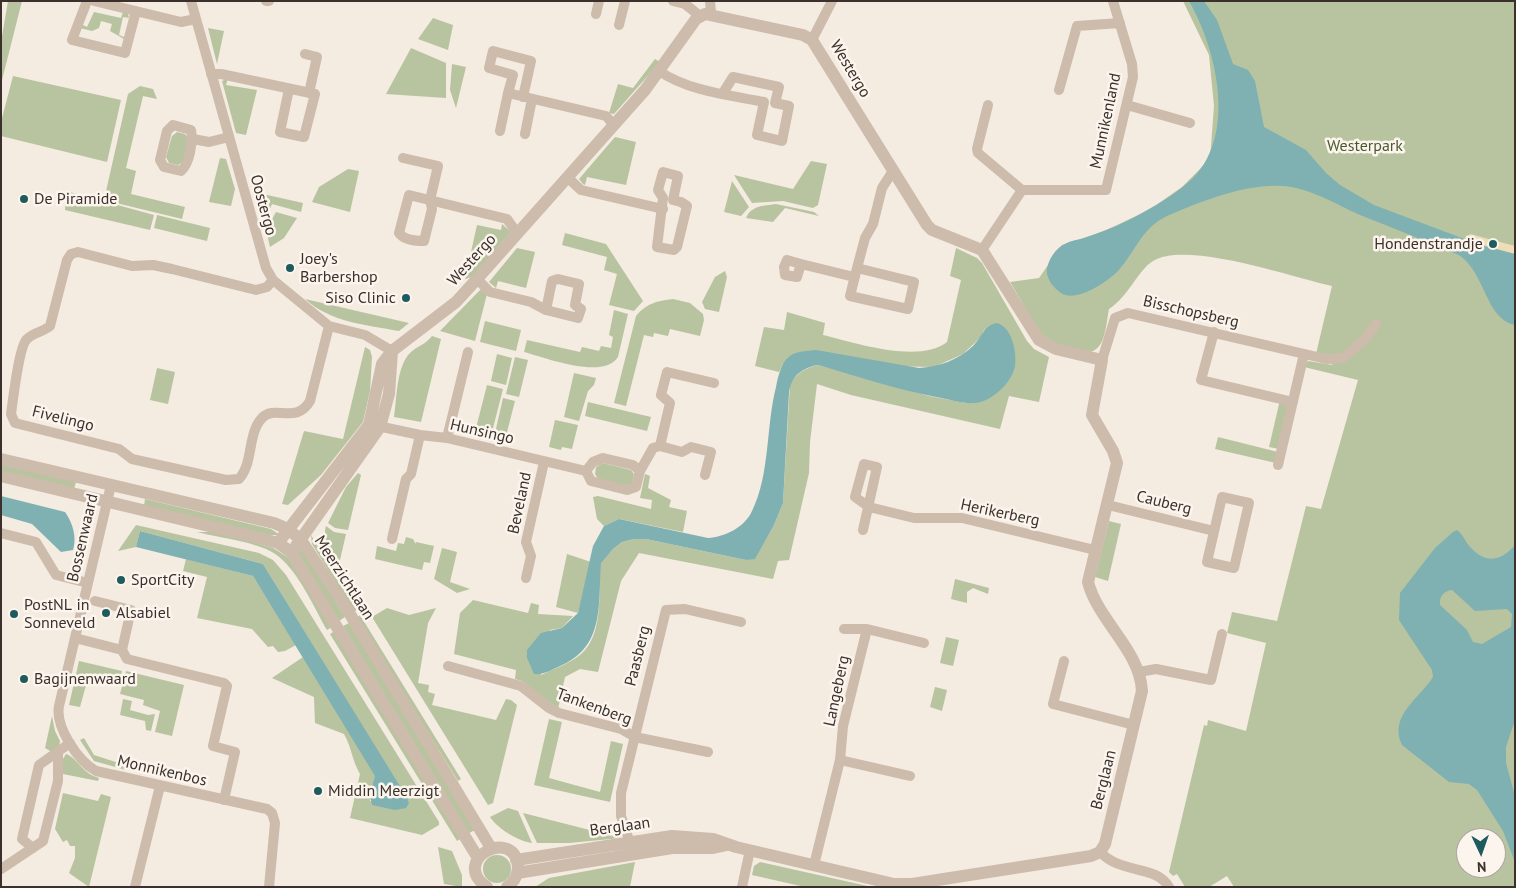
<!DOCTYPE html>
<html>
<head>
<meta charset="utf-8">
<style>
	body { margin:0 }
	#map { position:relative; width:1516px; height:888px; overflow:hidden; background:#f4ebe1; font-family:"PT Sans",sans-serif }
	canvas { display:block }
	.frame { position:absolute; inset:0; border:2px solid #3b302b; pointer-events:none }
	.north { position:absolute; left:1456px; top:828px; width:50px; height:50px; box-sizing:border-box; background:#fbf5ee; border:1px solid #aea6a0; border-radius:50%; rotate:177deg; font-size:14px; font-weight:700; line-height:20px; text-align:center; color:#3b302b }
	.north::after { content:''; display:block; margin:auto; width:18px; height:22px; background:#1f5a5e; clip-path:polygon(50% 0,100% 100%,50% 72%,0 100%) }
</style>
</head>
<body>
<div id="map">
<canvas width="1516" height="888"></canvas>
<div class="frame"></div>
<div class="north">N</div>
</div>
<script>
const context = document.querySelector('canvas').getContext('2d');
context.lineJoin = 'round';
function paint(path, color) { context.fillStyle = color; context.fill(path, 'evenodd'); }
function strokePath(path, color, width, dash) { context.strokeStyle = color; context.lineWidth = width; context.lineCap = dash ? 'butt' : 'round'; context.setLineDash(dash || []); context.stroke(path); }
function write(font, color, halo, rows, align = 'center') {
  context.font = font + ' "PT Sans",sans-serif'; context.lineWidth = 5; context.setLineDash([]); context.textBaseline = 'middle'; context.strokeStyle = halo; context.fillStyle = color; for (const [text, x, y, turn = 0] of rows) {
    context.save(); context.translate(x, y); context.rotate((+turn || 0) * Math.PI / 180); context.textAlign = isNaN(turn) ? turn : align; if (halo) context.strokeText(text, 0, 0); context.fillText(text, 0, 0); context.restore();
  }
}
paint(new Path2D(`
	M8 1H22L1 84V42Z
	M1183 1H1515V887H1234L1227 876 1209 887H1185L1177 874 1173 876 1169 872 1204 725 1207 726 1208 720 1246 731 1266 643 1227 633 1232 612 1277 621 1306 506 1321 509 1358 380 1304 367 1308 361 1333 365 1316 354 1332 286C1292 277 1186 240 1153 261 1138 270 1129 296 1109 309 1106 323 1106 349 1090 352L1055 344 1041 334 1010 282 1039 278 1062 245 1102 232 1149 210 1182 187 1210 159 1214 106 1209 55ZM1466 838H1496V868H1466Z
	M94 12 121 18 123 12 128 14 129 18 123 17 119 35 124 37V39L110 31 112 24 101 21 99 28 92 31 80 28 81 24 87 27Z
	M433 18 453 25 448 50 418 39Z
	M208 28 224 31 217 64Z
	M411 48 446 63V98L386 94Z
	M655 59 660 62 614 114 609 113 618 84 633 88Z
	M452 64 466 67 456 108 450 90Z
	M13 76 121 100 107 162 1 136V122Z
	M228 78 226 85 257 90 246 135 236 133 222 81Z
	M140 86 153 89 157 99 143 96 126 168 136 171 131 194 185 207 182 219 104 200 128 94Z
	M177 132 185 134 189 140 183 162 178 165 169 163 166 157 172 136Z
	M615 137 636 142 626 185 587 177 585 185 583 184 579 179Z
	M220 158 226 159 235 189 231 206 209 202Z
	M811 161 827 164 818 205 813 208 783 201 752 203 734 175 793 189Z
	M348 169 359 171 350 212 312 202 319 187Z
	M732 181 749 207 741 216 724 212Z
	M66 191 154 215 150 230 65 210Z
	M254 192 303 203 301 212 272 204 264 223Z
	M776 204 814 212 819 216 785 208 773 222 746 218C752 205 763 206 776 204Z
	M276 212 297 218 284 238 270 247 266 230Z
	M157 215 210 228 207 241 154 228Z
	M502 224 511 232 472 277 465 279 477 225 501 230Z
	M565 233 606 244 643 301 634 311 609 305 617 274 604 270 607 257 562 245Z
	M517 248 535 252 526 288 498 281 496 288 489 282Z
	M956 248 977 258 982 263 1027 341 1034 349 1049 357 1039 402 1009 396 1000 429 851 395 817 384 810 442 809 473 789 560 778 561 773 579 639 553 621 581 598 672 580 669 565 677 558 709 522 681 515 679 516 670 454 654 460 613 473 600 528 613 531 603 539 605 538 614 573 616 562 628 550 630 541 675C555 668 575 662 585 650 603 630 599 589 600 563L613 549 622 542 634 539H646L746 560 755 558 774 525 783 503 790 384C797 373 805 368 818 365L929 396 966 403 985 328 981 337 963 354 934 367 783 364 779 372 755 366 764 327 784 330 787 312 825 323 823 335C856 343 919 364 947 342L961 280 950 276Z
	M725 271 727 277 719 312 705 309 702 302 715 277Z
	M481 289 487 294 475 341 440 331Z
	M305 299 409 323 399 331C366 325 330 322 305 299Z
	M673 299 690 303 703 314 704 320 700 336 670 329 668 336 654 333 653 337 644 335 626 406 614 403 636 316C647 303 657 301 673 299Z
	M614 310 628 314 618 357C604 380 546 358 524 352L527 340 580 352 582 347 599 351 601 346 611 348 613 337 609 335Z
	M485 321 521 330 516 351 480 342Z
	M432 336 441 339 421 422 394 417C397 398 396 366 411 352 419 345 425 345 432 336Z
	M365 347 370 350 372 357 370 391 363 422 321 475 288 505 282 504 304 431 343 439Z
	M497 354 512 358 506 385 491 381Z
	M515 357 528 360 519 397 506 394Z
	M157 368 175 372 168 404 150 400Z
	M574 373 596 378 594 385 588 391 579 421 564 417Z
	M487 385 503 389 492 432 476 428Z
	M503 398 515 401 506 436 495 433Z
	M1280 400 1289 405 1279 449 1269 447Z
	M588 402 651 417 647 431 585 416Z
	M555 420 578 425 572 449 562 447 561 450 549 447Z
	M1218 437 1278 452 1276 463 1215 449Z
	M603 463 631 470 634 474 632 484 627 486 598 479 595 474 596 467Z
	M1 464 76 482 74 489 1 471Z
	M358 473 361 475 348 530 335 528 328 523 346 487Z
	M645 474 650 476 648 488 671 500 669 507 687 511 683 532 619 519 604 526 597 519 593 497 598 496 651 509 652 500 640 498Z
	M145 499 271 529 280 535H265L144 506Z
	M1109 521 1121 524 1108 581 1095 577Z
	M136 525 259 553 273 560 286 575 439 822V825L422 835 350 818 360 774C352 761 352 748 344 734L315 723 314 697 272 678 303 657 376 776 370 801 409 803 263 564 140 531 136 547 118 551Z
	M326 526 334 532 346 534 340 560 336 561C330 549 322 540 326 526Z
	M197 532H219L273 548 289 558 332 627 327 630C313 606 300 574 278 556 261 542 219 538 197 532Z
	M311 535 357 610 354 612 312 544Z
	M406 537 413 539 416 544V542L434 546 430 563 424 562 422 570 375 559 377 546 396 551 398 543 404 544Z
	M302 548 345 617 339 621 299 557 298 552Z
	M442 548 457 552 450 582 470 589 457 593 434 579Z
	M567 554 591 562 578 613 556 607Z
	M186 559 253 576 296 645 285 651 278 652 273 646 268 647 252 629 197 618 207 577 183 571Z
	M955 579 989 588 988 594 973 588 967 592V603L951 599Z
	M387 608 409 615 436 608 428 623 418 683 429 685 428 692 435 694 432 705 496 720 506 699 511 700 517 705 493 803 488 805 372 617Z
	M360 615 461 779 458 781 357 618Z
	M349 623 475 830 469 833 343 626Z
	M335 631 460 839 457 841 330 634Z
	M946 637 959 640 953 666 940 663Z
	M79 661 122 671 119 685 88 678 80 707 69 705Z
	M126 671 184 685 172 736 155 732 160 711 143 705 144 700 120 694Z
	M935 687 947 690 942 711 930 707Z
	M123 699 132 701 130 710 148 715 155 714 151 731 146 730 145 721 120 715Z
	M52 716 55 731 60 741 59 746 52 752 45 748Z
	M549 719 562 722 549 778 600 792 611 741 623 744 610 802 534 785Z
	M84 738 94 755 128 766 126 770 94 761 80 740Z
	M66 754C78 758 80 772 99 778L98 781 63 774 61 762Z
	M63 793 98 801 101 794 111 797 89 887 69 873 75 858V846H70L67 840 63 842 55 829Z
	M508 808 518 811 532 843C518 841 498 829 490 817Z
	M523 813 621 838 569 843H537Z
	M438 847 452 851 462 875V887L444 884Z
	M483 869a14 14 0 1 1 28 0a14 14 0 1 1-28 0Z
	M635 862 630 887H535L549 878Z
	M760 862 872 887H805L752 875 754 866Z`), '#b8c4a0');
paint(new Path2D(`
	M1470 234 1515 246V254L1466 240Z`), '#efdcb8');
paint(new Path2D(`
	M1189 1H1204L1217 20 1233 64 1248 70 1255 81 1264 127 1306 150 1326 173 1340 185 1374 205 1483 246 1515 254V325C1485 319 1486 273 1459 255 1426 241 1393 228 1360 215 1335 204 1309 187 1281 186 1244 184 1200 202 1167 216 1141 228 1135 253 1117 272 1105 283 1076 303 1061 293 1054 288 1048 281 1047 273 1046 263 1055 249 1063 245 1069 241 1077 240 1084 238 1098 233 1113 228 1127 221 1150 209 1176 195 1194 177 1237 132 1216 48 1189 1Z
	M997 323C1012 327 1017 352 1015 366 1012 383 991 402 975 403 963 404 952 400 941 398 899 390 858 377 818 365 802 368 791 376 789 393L783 503 774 525 755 559 746 560 646 539H634L622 542 613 549 601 563C598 605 605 647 560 666 551 670 544 675 534 674L527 658V650L541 633 562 628 578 613 593 546 604 526 619 519 708 538C725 537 745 527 752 511 770 475 766 426 776 387 778 377 781 362 790 356 797 351 807 351 816 350L919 368C939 367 958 360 973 346 982 337 984 325 997 323Z
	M1 496 65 512C73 523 77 538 73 550L61 552 32 524 1 515Z
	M1457 530C1462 534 1464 538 1467 543 1482 563 1499 564 1515 545V720L1506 747V763L1515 796V862L1503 831 1477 790 1469 784 1449 782 1402 745C1388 716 1420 698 1433 677L1432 670 1399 620 1400 593 1435 548 1453 532ZM1452 590 1475 611 1507 609 1512 614 1511 627 1482 644 1473 642 1467 630 1440 605C1439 597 1443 591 1452 590Z
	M140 531 263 564 406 796 409 803 406 808 395 810 372 805 370 795 375 776 253 576 136 547Z`), '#7fb0b2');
strokePath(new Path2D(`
	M87 1 72 40 125 53 136 11
	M94 1 181 22 196 19
	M191 1 266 268 273 280 329 326 365 335 392 351
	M266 1H269
	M673 1 685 4 700 16
	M710 1 711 13
	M596 14 599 1
	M619 25 625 1
	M812 40 832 1
	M305 54 317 57 309 93
	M659 71C688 91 729 95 764 102L757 135 782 141 789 106 775 103 779 87 733 77 723 93
	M211 74H221L315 94 304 137 280 132 289 89
	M1059 90 1077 26 1120 23
	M508 93 513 75 489 68 493 51 531 61 523 97
	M988 105 977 149 978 153 1022 190
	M1127 105 1190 123
	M173 125 191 130C193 142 190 163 181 171L164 167 160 160 167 131Z
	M500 131 508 93 606 116 614 125
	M525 134 532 99
	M193 139 209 142 229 137
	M403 158 438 166 430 200 432 209 424 241C415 241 404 240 399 233L409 195 507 219 517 233
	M663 172 678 176 673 200 681 202 687 206 677 247 674 250 657 247 663 198 658 190Z
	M567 177 581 190 663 209
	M982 250 1022 190H1106L1133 77 1132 64 1113 1
	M787 260 801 264 797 277 785 275 784 267Z
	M801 264 854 277
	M857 268 850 296 908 309 914 282 857 268 865 238 873 224 882 188 893 171
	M477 279 490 292 531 302 546 310 578 318 581 309 575 305 579 284 558 279 552 281 546 310
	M273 280 267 287 256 290 172 269 153 265 132 266 78 252 71 254 67 260 50 326C43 332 34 332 27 339 19 346 13 400 11 414L15 423 119 449 132 459 226 480 239 479C254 462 247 434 262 418 275 404 296 425 310 401L329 326
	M1214 332 1201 380 1293 402
	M1102 360 1115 318 1128 313 1326 359 1343 358 1364 340 1376 324
	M373 425 420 435 447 438 586 471
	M447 438 468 352
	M660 446 670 403 661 395 667 372 714 383
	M603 458 633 465 640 471 636 487 627 490 591 481 586 471 593 462Z
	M1278 465 1304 354
	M640 471 653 448 660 446 682 452 691 447 711 452 705 475
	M111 485 59 706C55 727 78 761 96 771L267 809 272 813 275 823 269 887
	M1222 497 1249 503 1234 568 1207 562Z
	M1108 505 1214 531
	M863 530 877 467 864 464 855 497 869 507 914 518H962L1095 550
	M1 533 36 542 56 575 88 583
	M392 539 406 479 411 474 420 435
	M526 578 531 556 526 542 544 462
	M844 629H867L924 643
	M75 638 122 650 131 610 95 601
	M122 650 127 659 224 683 227 686 213 746 235 752 224 800
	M1064 661 1053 704 1134 725
	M448 666 521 686 549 708 559 713 621 729 635 737 708 752
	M1139 672 1156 669 1211 680 1222 634
	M840 760 910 776
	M33 848 22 839 39 765 70 743
	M632 849 621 816V793L666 610 685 609 741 622
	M1100 852C1122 875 1155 864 1169 887
	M814 865 840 760 843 726 867 629
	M1 869 43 841 58 781V752
	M135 887 160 786
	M742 887 750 850`), '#cdbbac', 10);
strokePath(new Path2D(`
	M1 459 274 523 288 529 301 540 345 606 491 848
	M1 476 263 539 278 543 291 552 478 858
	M278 543 369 425 382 364 392 351 456 302 477 279 645 90 696 19 705 14 803 35 812 40 927 225 932 230 982 250 1039 340 1056 349 1102 360 1092 415 1113 451 1117 463 1088 582C1098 621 1140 650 1142 691L1105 844 1100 852 1091 856 912 884H894L736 847 713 839 672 836 516 860
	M296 546 380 427 389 394 392 351
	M517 873 672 848H713L727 845
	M487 887C448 860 515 825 518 867 518 875 514 882 507 887`), '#cdbbac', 12);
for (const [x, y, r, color] of [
	[24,199,5,"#1f5a5e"],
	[1493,244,5,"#1f5a5e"],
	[290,268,5,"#1f5a5e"],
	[406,298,5,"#1f5a5e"],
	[121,580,5,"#1f5a5e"],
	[106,613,5,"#1f5a5e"],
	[14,614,5,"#1f5a5e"],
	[24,679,5,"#1f5a5e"],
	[318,791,5,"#1f5a5e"]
]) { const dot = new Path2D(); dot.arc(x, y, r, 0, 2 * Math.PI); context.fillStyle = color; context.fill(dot); strokePath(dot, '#fbf5ee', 2); }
write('16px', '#3b302b', '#fbf5ee', [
	["Westergo",850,69,59],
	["Munnikenland",1106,121,-78],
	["Oostergo",263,205,75],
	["Westergo",472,260,-48],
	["Bisschopsberg",1191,312,13],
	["Fivelingo",63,419,14],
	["Hunsingo",482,432,13],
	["Beveland",520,503,-78],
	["Cauberg",1164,503,14],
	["Herikerberg",1000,513,12],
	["Bossenwaard",83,538,-77],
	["Meerzichtlaan",344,578,57],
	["Paasberg",638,656,-76],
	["Langeberg",837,691,-78],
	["Tankenberg",594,707,20],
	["Monnikenbos",162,771,13],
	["Berglaan",1104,780,-76],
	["Berglaan",620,827,-8]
]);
write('16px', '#4a5a2e', '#fbf5ee', [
	["Westerpark",1365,146]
]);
write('16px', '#3b302b', '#fbf5ee', [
	["De Piramide",34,199],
	["Hondenstrandje",1483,244,"right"],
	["Joey's",300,259],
	["Barbershop",300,277],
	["Siso Clinic",396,298,"right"],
	["SportCity",131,580],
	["PostNL in",24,605],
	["Sonneveld",24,623],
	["Alsabiel",116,613],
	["Bagijnenwaard",34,679],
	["Middin Meerzigt",328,791]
], 'left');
</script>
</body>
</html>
